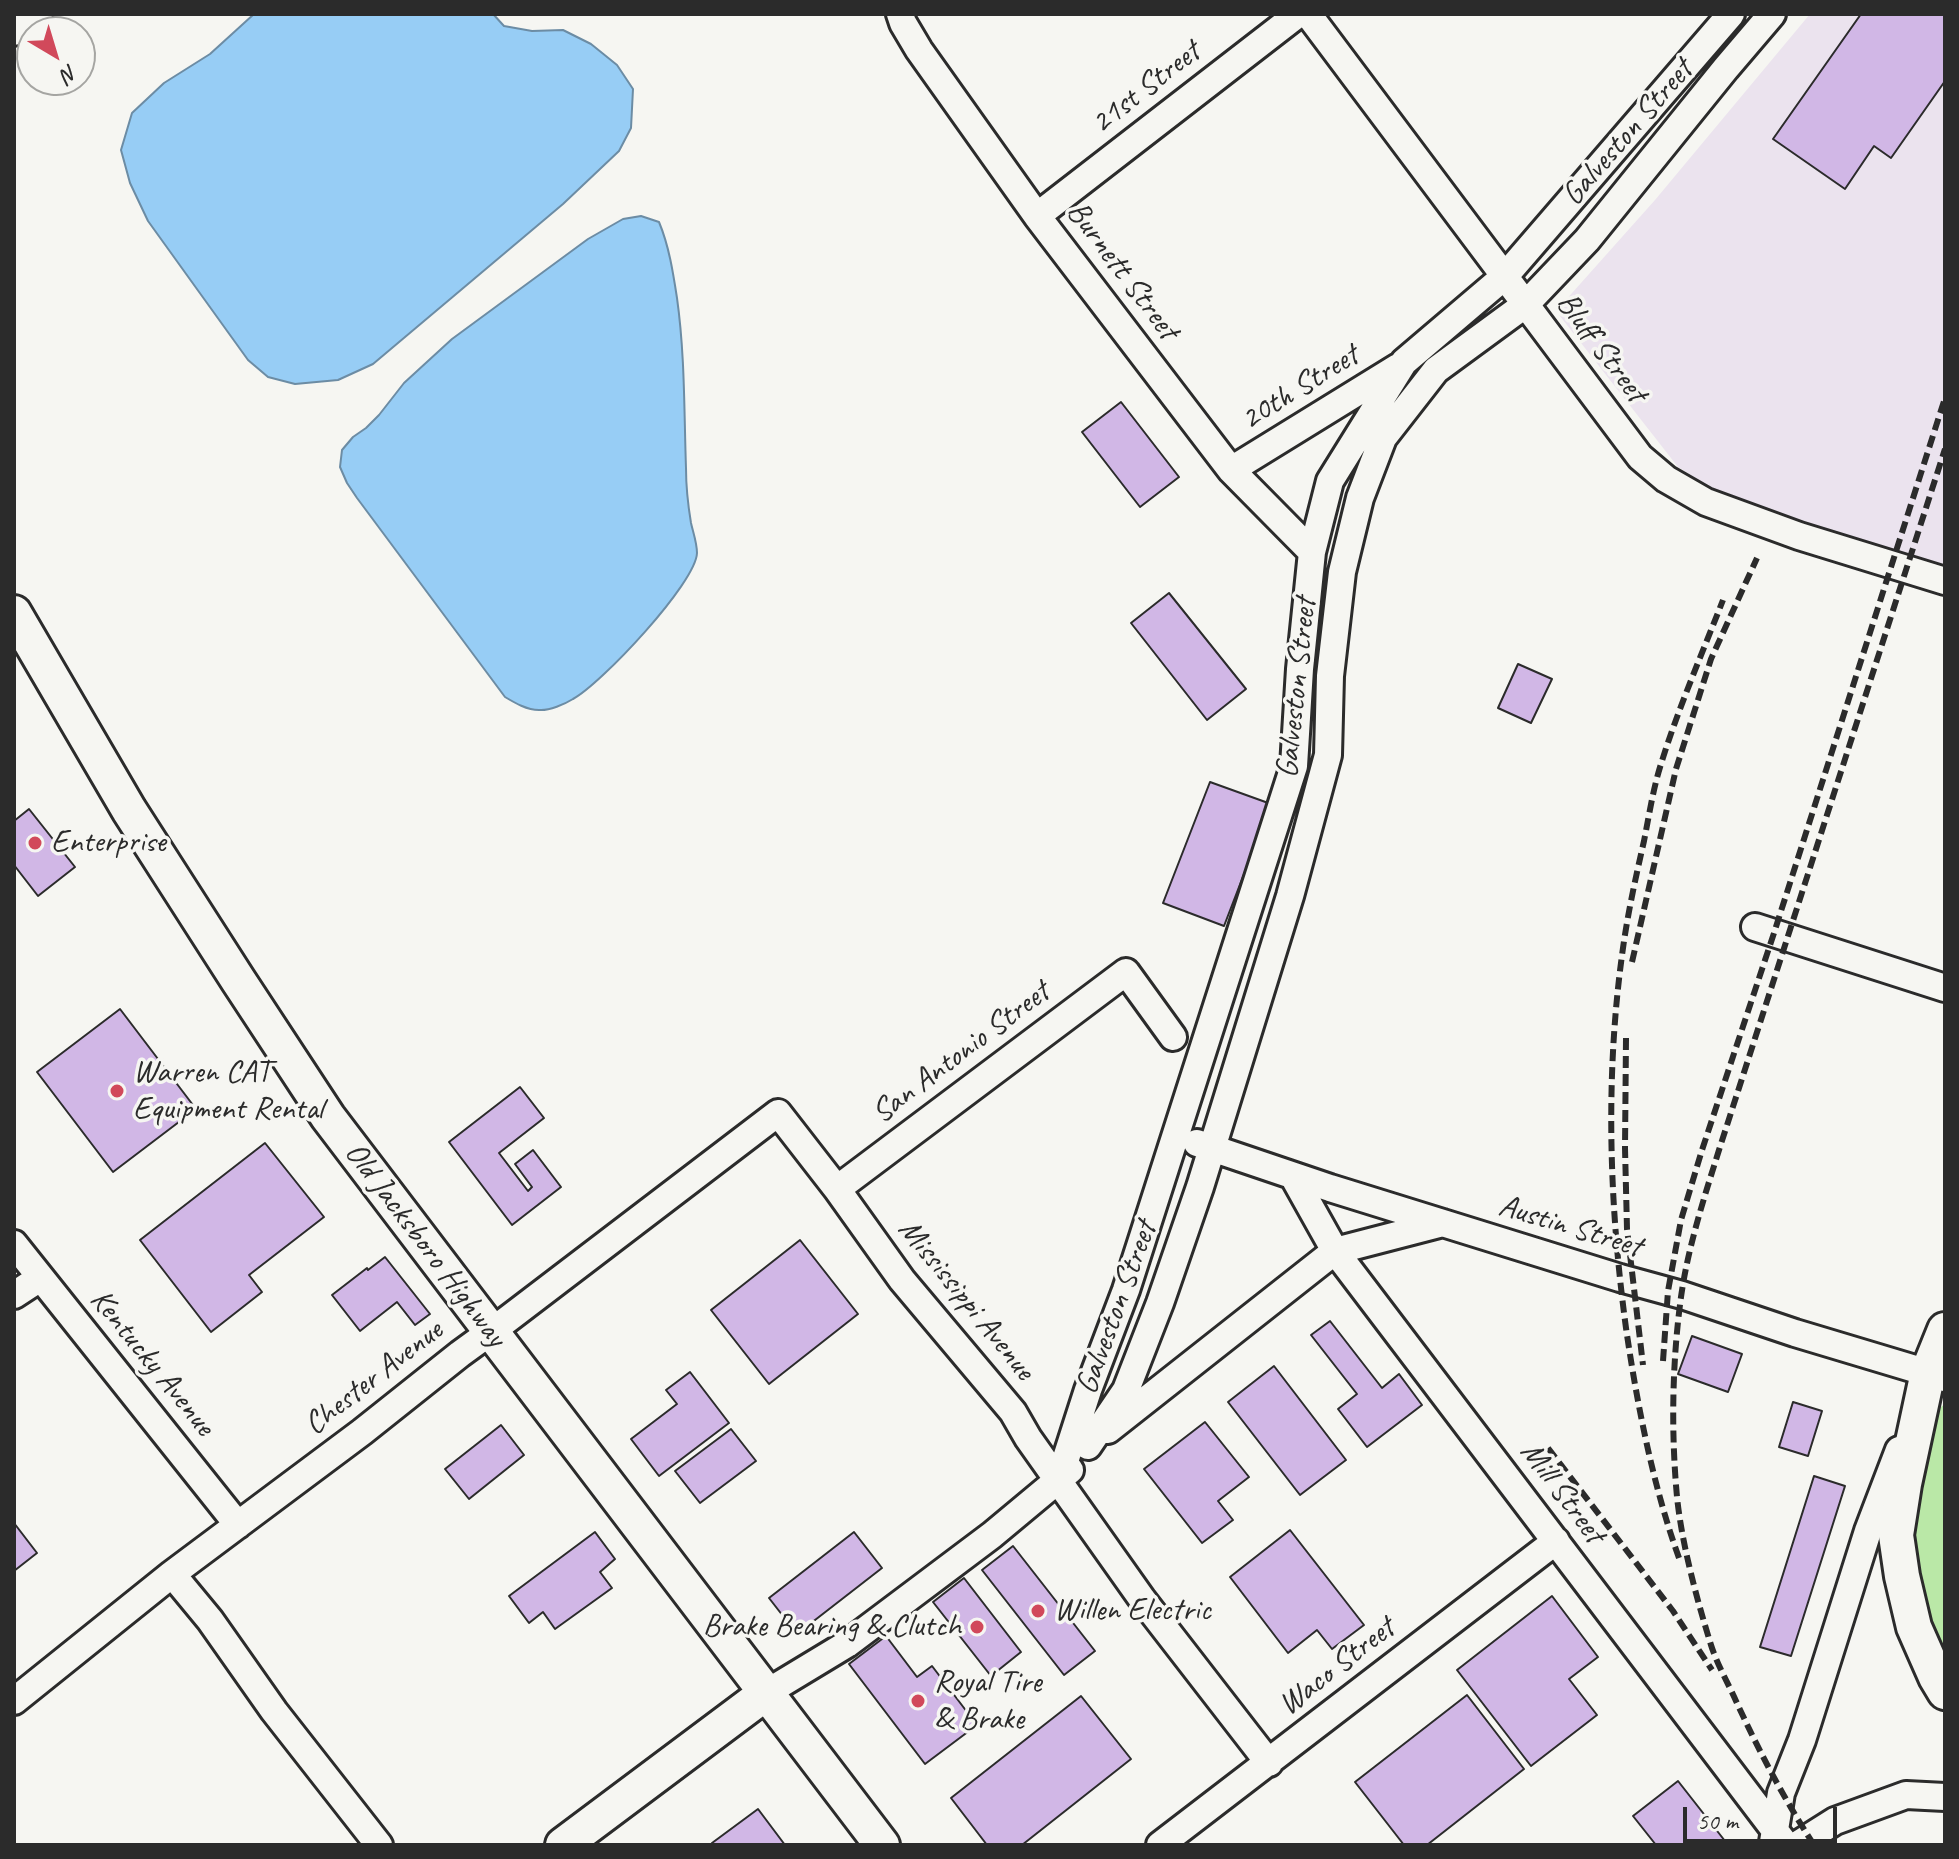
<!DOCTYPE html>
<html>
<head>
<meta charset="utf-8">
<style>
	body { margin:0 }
	#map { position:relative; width:1959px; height:1859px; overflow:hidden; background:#f6f6f2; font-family:Caveat,sans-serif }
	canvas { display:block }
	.frame { position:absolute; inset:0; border:16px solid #2b2b2b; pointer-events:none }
	.north { position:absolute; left:16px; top:16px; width:80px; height:80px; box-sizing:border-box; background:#f6f6f2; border:2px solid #a5a5a2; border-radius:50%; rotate:142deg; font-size:22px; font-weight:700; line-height:32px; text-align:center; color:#2b2b2b }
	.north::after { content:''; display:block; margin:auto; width:28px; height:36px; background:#d1495b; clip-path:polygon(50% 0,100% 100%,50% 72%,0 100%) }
	.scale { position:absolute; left:1683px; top:1807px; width:154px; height:36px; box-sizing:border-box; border:4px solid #2b2b2b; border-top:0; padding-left:10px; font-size:24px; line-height:28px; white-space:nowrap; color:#2b2b2b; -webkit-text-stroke:6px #f6f6f2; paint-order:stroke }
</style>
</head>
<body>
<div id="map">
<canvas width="1959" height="1859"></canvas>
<div class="frame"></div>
<div class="north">N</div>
<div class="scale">50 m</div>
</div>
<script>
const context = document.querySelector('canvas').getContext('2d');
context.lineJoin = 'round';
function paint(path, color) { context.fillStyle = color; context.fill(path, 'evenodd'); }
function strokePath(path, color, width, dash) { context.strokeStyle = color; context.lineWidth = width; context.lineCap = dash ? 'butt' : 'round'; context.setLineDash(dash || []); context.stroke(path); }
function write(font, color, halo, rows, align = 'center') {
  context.font = font + ' Caveat,sans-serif'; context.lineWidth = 7; context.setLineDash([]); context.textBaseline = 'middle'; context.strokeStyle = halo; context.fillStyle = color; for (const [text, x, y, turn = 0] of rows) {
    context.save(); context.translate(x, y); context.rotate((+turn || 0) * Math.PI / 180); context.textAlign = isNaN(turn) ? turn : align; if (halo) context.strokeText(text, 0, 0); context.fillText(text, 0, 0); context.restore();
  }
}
paint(new Path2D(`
	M1810 14H1945V566L1766 510 1708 486 1678 467 1556 311 1655 200Z`), '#ebe3ee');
paint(new Path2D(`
	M1945 1404V1668L1933 1646 1908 1548 1935 1416 1938 1409Z`), '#bae8a7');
const water = new Path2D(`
	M254 14H493L504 26 532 31 563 30 591 44 617 65 633 89 631 128 619 151 563 204 373 364 338 380 295 384 268 377 248 360 148 221 130 183 121 150 132 113 164 83 210 54Z
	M641 216 659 222C669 246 673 272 677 298 685 355 684 411 686 468 686 486 688 505 691 523 693 532 697 543 697 553 696 583 601 684 573 699 565 704 549 711 539 710 527 710 515 703 505 697L357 498 347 483 340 467 342 450 353 437 366 428 379 415 404 383 452 339 588 239 623 219Z`);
paint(water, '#97cdf5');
strokePath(water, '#6c8ca4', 2);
const building = new Path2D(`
	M1861 14H1945V81L1891 158 1874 146 1845 189 1773 139Z
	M1121 402 1179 477 1140 507 1082 432Z
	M1169 593 1246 689 1207 720 1131 623Z
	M1518 664 1552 679 1531 723 1498 708Z
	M1210 782 1271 804 1224 926 1163 903Z
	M29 809 75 867 38 896 14 865V821Z
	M120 1009 196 1109 113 1172 37 1072Z
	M520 1087 544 1118 499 1153 528 1191 532 1187 515 1164 533 1150 561 1187 512 1225 449 1142Z
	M265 1143 324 1217 249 1275 262 1292 211 1332 140 1240Z
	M800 1240 858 1314 769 1384 711 1310Z
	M385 1257 430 1314 415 1325 397 1302 360 1331 332 1295 367 1268 368 1270Z
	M1330 1321 1382 1388 1399 1374 1422 1405 1367 1447 1338 1409 1357 1394 1311 1335Z
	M1692 1336 1742 1354 1728 1392 1678 1374Z
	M1274 1366 1346 1460 1300 1495 1228 1402Z
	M690 1372 729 1423 659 1476 631 1439 677 1404 666 1390Z
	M1793 1402 1822 1411 1808 1456 1779 1447Z
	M1205 1422 1249 1477 1218 1501 1233 1520 1202 1543 1144 1469Z
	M501 1425 524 1455 469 1499 445 1469Z
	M731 1429 756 1461 700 1503 675 1471Z
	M1814 1476 1845 1486 1791 1656 1760 1647Z
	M14 1523 37 1553 14 1571Z
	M1290 1530 1364 1625 1332 1649 1317 1630 1288 1653 1230 1577Z
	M595 1532 615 1559 600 1572 612 1588 555 1629 543 1612 529 1623 509 1596Z
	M854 1532 882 1568 797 1634 769 1598Z
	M1013 1546 1095 1651 1064 1675 982 1570Z
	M964 1578 1021 1652 991 1676 933 1602Z
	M1552 1596 1598 1657 1569 1679 1597 1715 1531 1766 1457 1670Z
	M886 1636 917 1677 932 1666 977 1725 925 1764 849 1664Z
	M1467 1695 1524 1769 1427 1845H1404L1355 1782Z
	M1081 1696 1131 1759 1022 1845H987L951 1798Z
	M1678 1781 1725 1841 1719 1845H1656L1633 1816Z
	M758 1809 785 1845H714L712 1843Z`);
paint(building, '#d1b7e6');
strokePath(building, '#2b2b2b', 2);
const minor = new Path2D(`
	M900 14 903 23 919 50 1037 216 1231 470 1312 552
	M1308 14 1640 457 1666 479 1706 502 1799 536 1945 581
	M14 32 39 14
	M1037 216 1298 14
	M1231 470 1398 367
	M1755 927 1945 988
	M1197 1143 1330 1188 1620 1278 1682 1295 1795 1333 1945 1378
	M1293 1176 1335 1251 1786 1845
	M837 1189 1126 972 1173 1037
	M14 1244 238 1525
	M14 1295 40 1278
	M1108 1430 1335 1251 1443 1223
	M1088 1446 1126 1390 1160 1303 1200 1187 1290 896 1328 755 1330 676 1342 572 1360 498 1383 438 1436 370 1526 304 1587 240 1726 68 1772 14
	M1059 1480 1088 1390 1126 1290 1294 766 1300 669 1312 552 1330 481 1404 362 1505 276 1731 14
	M172 1574 210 1620 274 1711 379 1845
	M766 1693 847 1644 992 1535 1070 1470
	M14 1701 172 1574 362 1432 460 1354 504 1322 778 1113 837 1189 902 1280 1013 1412 1028 1438 1142 1599 1269 1763
	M1773 1842 1781 1793 1802 1740 1868 1531 1899 1450
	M1160 1845 1556 1541
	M1797 1845 1835 1821 1906 1795 1945 1797`);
const major = new Path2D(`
	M14 613 129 810 238 980 328 1117 882 1845
	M1945 1330 1928 1372 1904 1484 1896 1535 1902 1576 1914 1627 1936 1677 1945 1692
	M563 1845 766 1693`);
strokePath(minor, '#2b2b2b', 32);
strokePath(major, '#2b2b2b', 40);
strokePath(minor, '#f6f6f2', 26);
strokePath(major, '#f6f6f2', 34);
strokePath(new Path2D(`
	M1632 962 1676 769 1711 659 1757 558
	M1626 1038 1625 1148 1627 1229 1643 1365
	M1663 1361 1668 1291 1681 1220 1702 1150 1774 933 1945 398
	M1548 1448 1673 1611 1712 1670
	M1679 1558C1653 1486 1637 1404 1626 1328 1609 1203 1605 1074 1623 948 1628 912 1636 876 1644 841 1649 816 1653 789 1661 764 1678 709 1702 654 1723 600
	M1814 1845C1784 1799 1759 1751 1736 1701 1728 1683 1717 1664 1711 1645 1697 1600 1682 1545 1677 1497 1671 1432 1672 1363 1681 1297 1688 1247 1704 1198 1719 1150L1945 449`), '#2b2b2b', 6, [12, 6]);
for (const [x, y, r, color] of [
	[35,843,8,"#d1495b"],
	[117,1091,8,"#d1495b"],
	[1038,1611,8,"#d1495b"],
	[977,1627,8,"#d1495b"],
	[918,1701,8,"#d1495b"]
]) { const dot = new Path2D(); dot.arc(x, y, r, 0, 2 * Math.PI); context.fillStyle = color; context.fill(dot); strokePath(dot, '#f6f6f2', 3); }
write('32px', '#2b2b2b', '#f6f6f2', [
	["21st Street",1146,88,-38],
	["Galveston Street",1628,133,-49],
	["Burnett Street",1122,271,53],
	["Bluff Street",1601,348,53],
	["20th Street",1300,388,-32],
	["Galveston Street",1297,688,-84],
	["San Antonio Street",961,1053,-37],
	["Austin Street",1570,1227,17],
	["Old Jacksboro Highway",425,1245,53],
	["Mississippi Avenue",966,1300,51],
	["Galveston Street",1117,1308,-70],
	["Kentucky Avenue",152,1363,51],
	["Chester Avenue",374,1378,-38],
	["Mill Street",1562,1493,53],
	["Waco Street",1337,1667,-38]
]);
write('32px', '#2b2b2b', '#f6f6f2', [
	["Enterprise",51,843],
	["Warren CAT",133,1073],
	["Equipment Rental",133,1110],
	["Willen Electric",1054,1611],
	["Brake Bearing & Clutch",961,1627,"right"],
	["Royal Tire",934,1683],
	["& Brake",934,1720]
], 'left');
</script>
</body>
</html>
